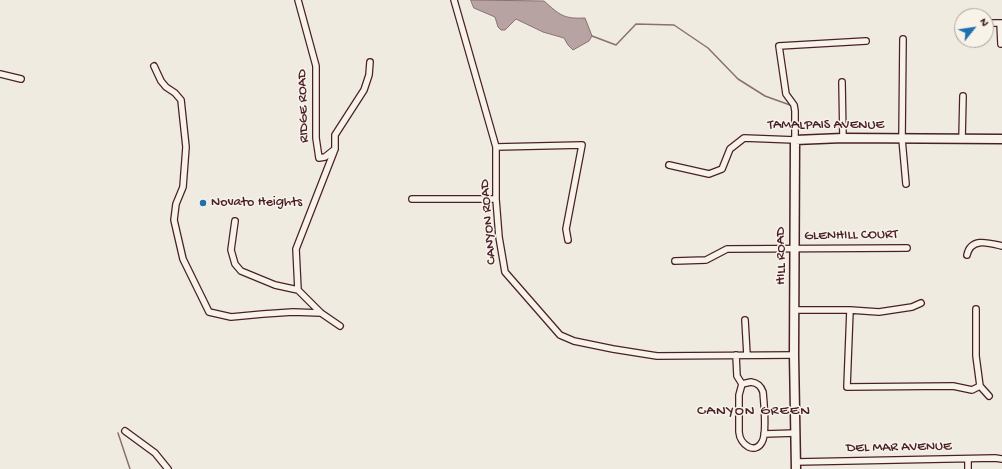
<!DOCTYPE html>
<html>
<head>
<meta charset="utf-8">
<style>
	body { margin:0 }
	#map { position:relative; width:1002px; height:469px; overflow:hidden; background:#f0ebe0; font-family:"Gochi Hand",sans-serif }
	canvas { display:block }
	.north { position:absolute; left:954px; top:8px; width:40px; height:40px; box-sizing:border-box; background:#f7f3e8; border:1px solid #b29e9c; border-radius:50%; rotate:60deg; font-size:11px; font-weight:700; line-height:16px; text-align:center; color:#4a1f2b }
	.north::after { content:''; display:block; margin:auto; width:14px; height:18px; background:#1f6fb2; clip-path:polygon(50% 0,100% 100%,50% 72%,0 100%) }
</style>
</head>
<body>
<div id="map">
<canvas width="1002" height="469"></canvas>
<div class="north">N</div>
</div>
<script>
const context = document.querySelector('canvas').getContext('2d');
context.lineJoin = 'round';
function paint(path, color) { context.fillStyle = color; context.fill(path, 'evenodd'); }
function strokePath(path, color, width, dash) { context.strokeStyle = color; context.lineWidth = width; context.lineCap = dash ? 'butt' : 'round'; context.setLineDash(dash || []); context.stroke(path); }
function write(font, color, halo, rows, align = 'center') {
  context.font = font + ' "Gochi Hand",sans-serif'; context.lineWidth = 3; context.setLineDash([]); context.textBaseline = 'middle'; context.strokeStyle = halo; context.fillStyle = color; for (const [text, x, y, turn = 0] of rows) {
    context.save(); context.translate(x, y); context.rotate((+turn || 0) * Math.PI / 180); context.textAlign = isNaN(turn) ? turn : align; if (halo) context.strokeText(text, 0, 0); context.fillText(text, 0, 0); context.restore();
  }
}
const water = new Path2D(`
	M471 0 544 1C560 15 563 19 585 18L592 36 589 41 573 50 568 45 564 38 543 32 516 19 505 30H501L498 27 495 17 474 8Z`);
paint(water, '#b7a4a2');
strokePath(water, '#8b6f72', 1);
strokePath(new Path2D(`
	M592 36 616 45 636 24 674 25 708 48 738 79 765 96 790 105
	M118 433 130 469`), '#8b6f72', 1.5);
const street = new Path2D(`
	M298 0 316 66V138L319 158 325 157 335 149 296 249 298 290 321 313 340 326
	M454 0 496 147V199L499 237 505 272 560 335 574 341 613 349 657 356 794 355
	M986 23H1002
	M1000 23 1001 44
	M903 39 902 139 906 184
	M154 66 161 81 166 87 175 93 181 100 186 147 183 187 176 204 174 220 183 259 209 312 231 317 263 314 293 312 321 313
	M0 74 21 79
	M842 82 843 138
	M962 139 963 96
	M496 147 582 145 566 229 568 240
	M335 149V135L364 90 369 75 370 62
	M669 165 709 174 722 169 730 149 744 138 795 140V111L794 105 786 94 779 46 866 41
	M412 199H496
	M235 221 231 250 235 264 241 271 275 285 298 290
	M967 255C971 237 989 243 1002 246
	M675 261 706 260 727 249 907 248
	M795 310H850L879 312 912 307 921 303
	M850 310 847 387 953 386 972 390 980 386 976 356V309
	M745 320 747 355
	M736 355 737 376 742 384
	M751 382C758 383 761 386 763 392 764 403 767 434 762 442 755 455 740 445 739 432V395L742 384Z
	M980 386 989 396
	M125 431 155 453 168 469
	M764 434 796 433
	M968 459V469
	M796 462 995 458 1002 459`);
const secondary = new Path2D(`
	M796 469 794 355 795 140 843 138 1002 139`);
strokePath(street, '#4a1f2b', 8);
strokePath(secondary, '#4a1f2b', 11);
strokePath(street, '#f7f3e8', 5.5);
strokePath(secondary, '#f7f3e8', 8);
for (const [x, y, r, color] of [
	[203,203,4,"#1f6fb2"]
]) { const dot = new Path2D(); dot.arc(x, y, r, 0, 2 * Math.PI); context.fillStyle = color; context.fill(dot); strokePath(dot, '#f7f3e8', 1.5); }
write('14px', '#4a1f2b', '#f7f3e8', [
	["RIDGE ROAD",304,106,-92],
	["TAMALPAIS AVENUE",826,126],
	["CANYON ROAD",489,222,-95],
	["GLENHILL COURT",851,236,-1],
	["HILL ROAD",782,256,-90],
	["DEL MAR AVENUE",899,448,-1]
]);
write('14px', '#4a1f2b', '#f7f3e8', [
	["Novato Heights",211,203]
], 'left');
context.letterSpacing = '1px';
write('15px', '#4a1f2b', '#f7f3e8', [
	["CANYON GREEN",754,412]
]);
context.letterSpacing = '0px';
</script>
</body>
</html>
